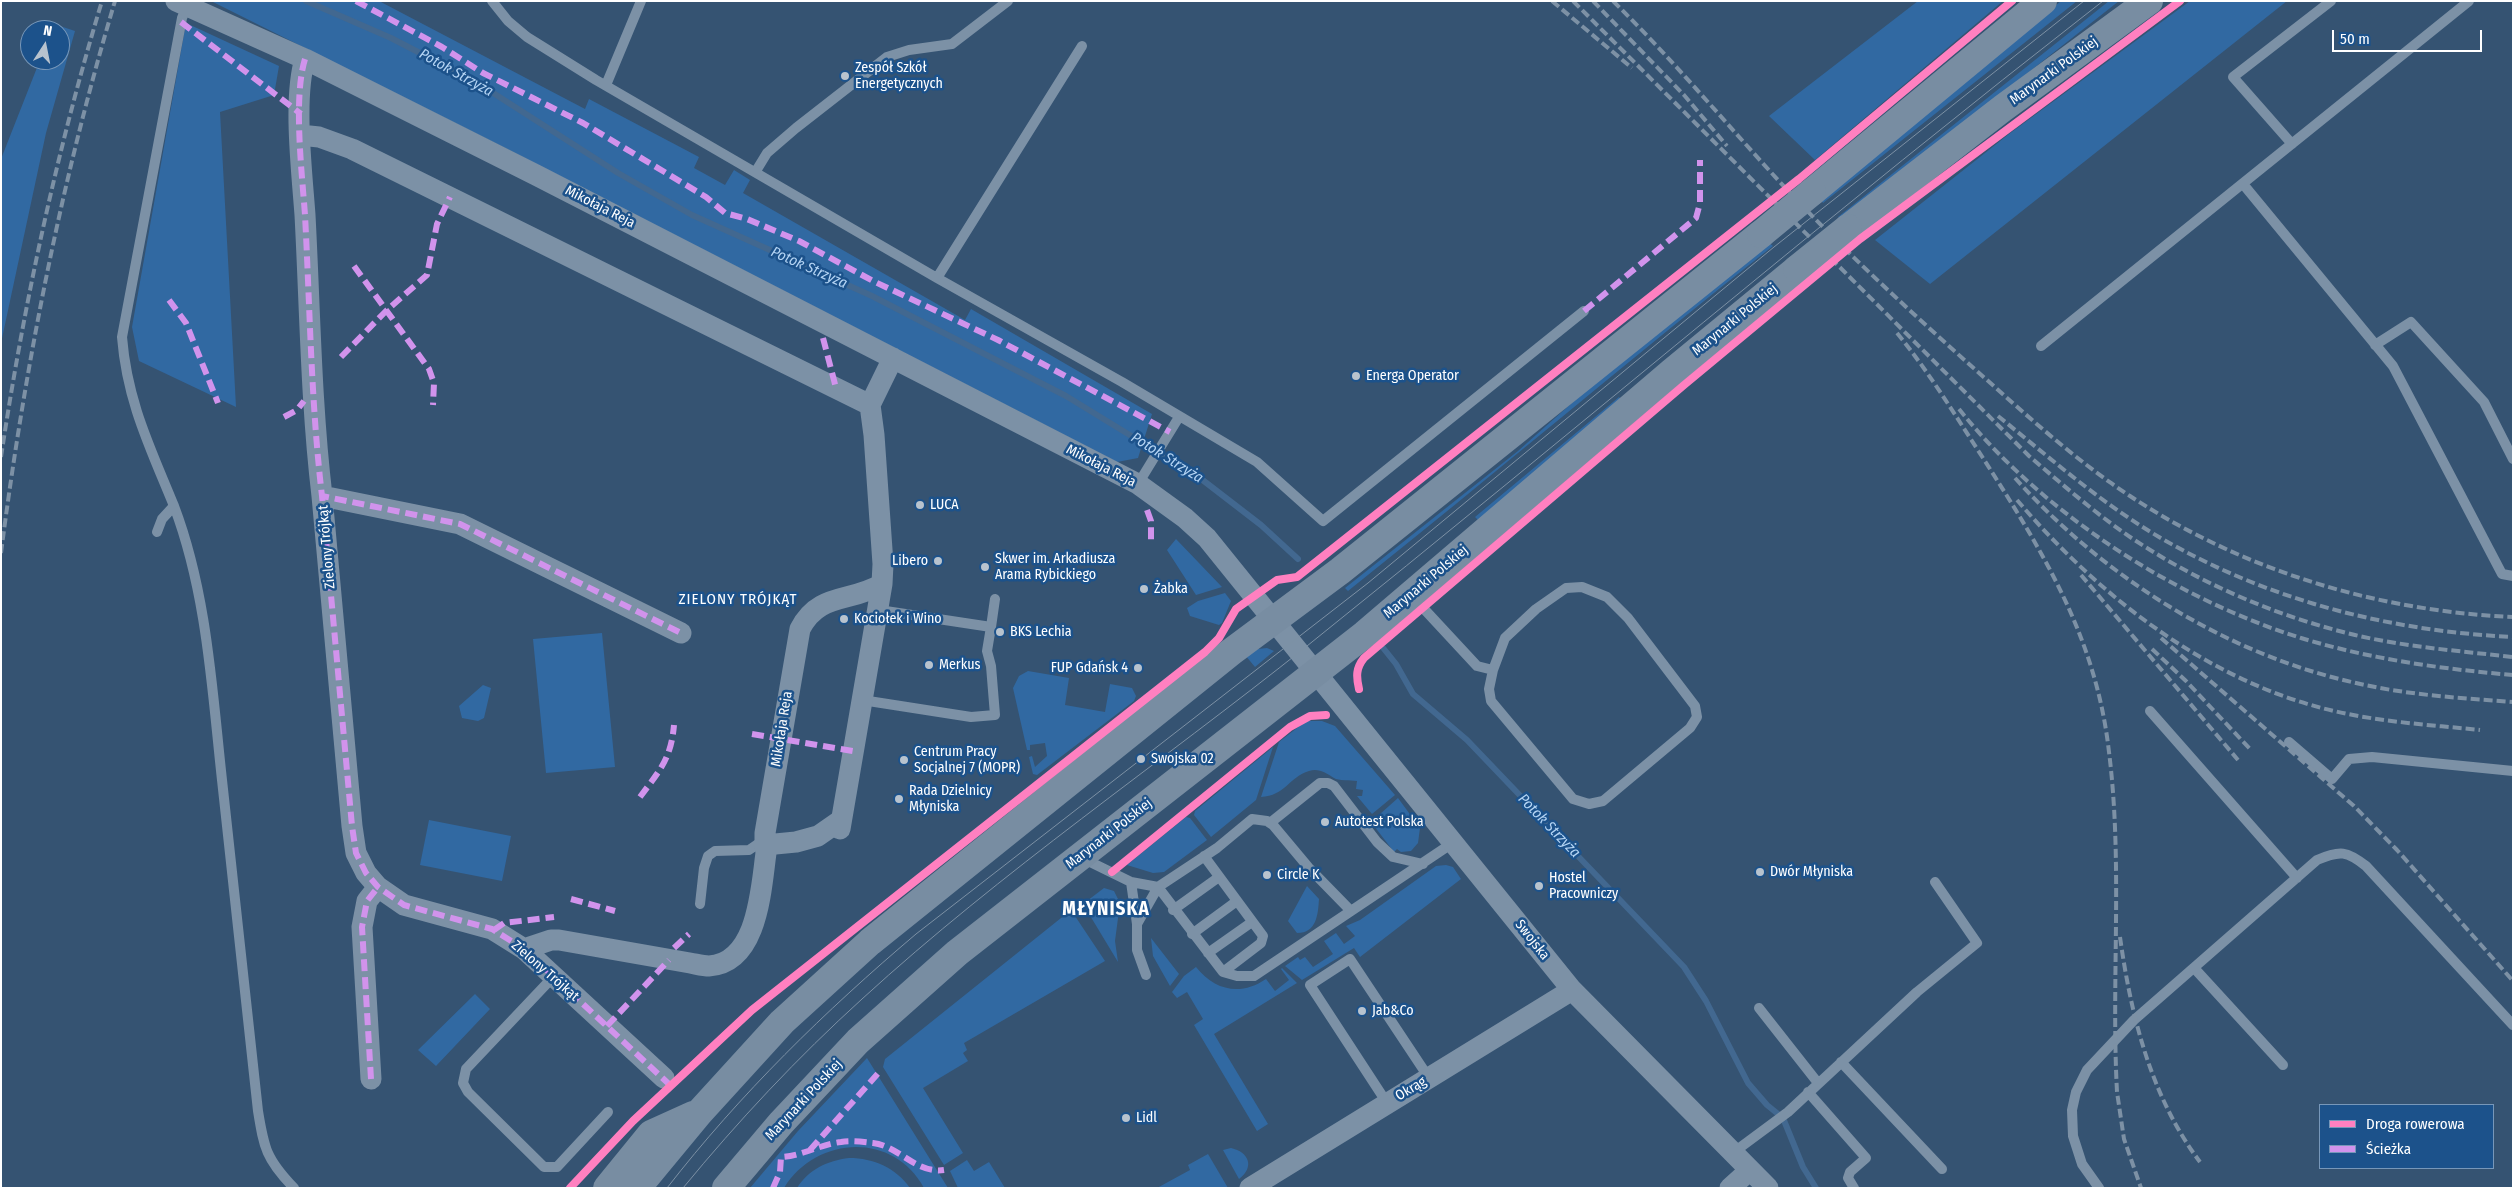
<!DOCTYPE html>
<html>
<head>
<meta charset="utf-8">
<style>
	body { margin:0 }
	#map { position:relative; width:2514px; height:1189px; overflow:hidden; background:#355372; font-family:"Fira Sans Condensed",sans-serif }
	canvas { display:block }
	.frame { position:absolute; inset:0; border:2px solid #fff; pointer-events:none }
	.legend { position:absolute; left:2319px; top:1104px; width:175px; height:65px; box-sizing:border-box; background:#1c528b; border:1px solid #7797b9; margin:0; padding:6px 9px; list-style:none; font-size:15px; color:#fff }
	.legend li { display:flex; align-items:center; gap:10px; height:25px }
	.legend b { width:25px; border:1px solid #7797b9 }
	.north { position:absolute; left:20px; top:20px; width:50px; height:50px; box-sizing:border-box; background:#1c528b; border:1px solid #7797b9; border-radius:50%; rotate:11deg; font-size:14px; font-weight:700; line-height:20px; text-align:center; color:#fff }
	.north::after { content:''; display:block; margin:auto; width:18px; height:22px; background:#b8c3ce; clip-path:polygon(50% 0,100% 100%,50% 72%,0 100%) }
	.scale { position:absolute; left:2332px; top:30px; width:150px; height:22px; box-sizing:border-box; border:2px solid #fff; border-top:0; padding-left:6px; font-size:15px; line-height:18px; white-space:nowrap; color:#fff; -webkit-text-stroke:4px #1c528b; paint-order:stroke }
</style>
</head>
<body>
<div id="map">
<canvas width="2514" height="1189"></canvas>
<div class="frame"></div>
<ul class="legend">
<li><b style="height:6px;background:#ff80c0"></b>Droga rowerowa</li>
<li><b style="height:6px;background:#d193ec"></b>Ścieżka</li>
</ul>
<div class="north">N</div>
<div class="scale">50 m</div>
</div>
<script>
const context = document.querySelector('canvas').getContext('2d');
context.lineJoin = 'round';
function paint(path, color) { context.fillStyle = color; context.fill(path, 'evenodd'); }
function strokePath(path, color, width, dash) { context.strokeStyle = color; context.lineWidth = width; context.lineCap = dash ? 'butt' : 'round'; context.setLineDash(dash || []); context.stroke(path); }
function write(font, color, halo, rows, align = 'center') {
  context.font = font + ' "Fira Sans Condensed",sans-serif'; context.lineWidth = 5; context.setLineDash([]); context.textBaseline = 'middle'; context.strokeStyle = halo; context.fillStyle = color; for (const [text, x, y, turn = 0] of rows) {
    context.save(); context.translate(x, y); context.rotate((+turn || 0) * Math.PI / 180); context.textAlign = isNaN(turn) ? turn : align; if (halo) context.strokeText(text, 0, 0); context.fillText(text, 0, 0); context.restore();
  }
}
paint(new Path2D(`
	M211 1H379L585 109 589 99 699 157 694 168 725 185 734 170 750 180 743 193 965 320 971 309 1152 414 1138 458 1117 462 511 151Z
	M1918 1H2003L1815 160 1769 116Z
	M2061 1H2077L1823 203 1821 200Z
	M2109 1H2119L1841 220 1838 217Z
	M2190 1H2287L1930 284 1875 240 2009 134Z
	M186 23 279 66 274 95 220 112 236 407 139 361 132 327Z
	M54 24 75 31 46 133 1 343V159L40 60H60V30H51Z
	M1768 242 1773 246C1630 359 1491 477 1348 591L1345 588 1518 451 1628 353Z
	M1619 397 1622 400 1479 521 1475 517Z
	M1176 539 1222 587 1196 595 1167 550Z
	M1225 593 1231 601 1222 623 1219 625 1190 616 1187 608 1198 601Z
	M602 633 615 767 546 773 533 639Z
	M1267 648 1274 651 1255 667 1245 655 1258 649Z
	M1028 671 1069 678 1065 705 1105 712 1110 684 1132 688 1136 696 1134 701 1037 775 1033 774 1029 757 1032 756 1035 767 1047 756 1045 743 1030 745V750H1027L1013 688 1019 676Z
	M483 685 491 688 484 718 478 721 462 718 459 706Z
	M1306 721H1322L1335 726 1395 795 1372 814 1357 796H1362L1363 790 1356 789 1357 781C1351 780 1338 781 1334 778 1326 773 1319 768 1309 771 1289 777 1285 796 1261 797L1279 742Z
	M1273 747 1256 800 1211 837 1194 815 1195 811Z
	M1398 798 1420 828 1418 843 1411 851 1401 852 1397 849 1394 852 1371 822Z
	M1186 817 1190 818 1207 840 1164 872 1153 873 1127 865Z
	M429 820 511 836 502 881 420 865Z
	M1446 865 1453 867 1461 879 1360 957 1354 948 1302 980 1285 966 1298 957 1300 960 1305 957 1313 967 1333 954 1324 941 1336 933 1344 944 1355 936 1346 926 1360 920 1436 866Z
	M1307 886 1319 899C1318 914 1317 933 1297 933L1288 921Z
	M1104 888 1114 891 1120 903 1115 941 1118 962 1083 904Z
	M1071 910 1105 961 964 1043 967 1050 963 1053 968 1061 923 1088 963 1153 944 1165 883 1067 885 1059Z
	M1151 938 1179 974 1170 986 1153 956Z
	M1196 967C1215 991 1241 996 1266 979L1275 991 1289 980 1281 969 1282 968 1297 983 1214 1034 1268 1124 1257 1131 1194 1025 1203 1019 1187 992 1177 998 1172 992 1184 976Z
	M475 994 490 1009 436 1066 418 1050Z
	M867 1058 948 1188H924C893 1131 816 1136 784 1188H750L798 1131Z
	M1231 1148C1249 1152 1255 1167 1239 1179L1223 1150Z
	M1208 1154 1228 1188H1157L1190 1170 1188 1165Z
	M849 1158C874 1158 896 1168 910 1188H797C809 1169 827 1161 849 1158Z
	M967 1160 974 1171 989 1162 1005 1188H958L950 1171Z`), '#3169a2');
strokePath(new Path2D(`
	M306 1 391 38 476 82 618 173 692 215 872 296 1066 396 1200 478 1261 525 1298 559
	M1384 649 1396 664 1413 694 1467 740 1684 967 1706 1001 1748 1083 1767 1105 1783 1118 1803 1167 1816 1188`), '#426890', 6);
strokePath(new Path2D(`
	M492 1 508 21 527 37 596 80 937 278 1122 382 1257 462 1323 521 1584 311
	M606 85 641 1
	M2292 144 2233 77 2331 1
	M756 171 767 153 796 128 887 57 909 50 952 44 1008 1
	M2243 184 2393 366 2502 574 2513 576
	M937 278 1082 46
	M2375 345 2411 322 2484 402 2513 459
	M2041 346 2469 1
	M1138 484 1179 417
	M174 506C150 447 127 401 122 337L182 18 187 6
	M157 532 162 519 174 506C207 593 212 689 222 780 234 890 246 1001 258 1111 264 1148 266 1159 294 1188
	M1412 596 1477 666 1493 670 1505 638 1536 609 1566 588 1582 587 1607 597 1628 618 1695 706 1697 717 1690 728 1603 801 1589 804 1573 799 1491 701 1489 689 1493 670
	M991 627 995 599
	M862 700 971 717 995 715 991 666 987 651 991 627 879 610
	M2150 711 2297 878
	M2289 742 2332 779 2349 759 2372 757 2513 771
	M1270 823 1320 783H1328L1334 786 1377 842 1393 857 1423 864
	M1204 856 1263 936 1261 943 1223 972
	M1082 858 1131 882 1158 887 1217 848 1252 819 1267 821 1273 825 1309 868 1351 911
	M1131 882 1137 924V950L1146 975
	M700 904 704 868 708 856 715 851 749 850 765 839
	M1173 910 1219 877
	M1137 924 1158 887 1223 972 1237 976H1254L1454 842
	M1192 934 1237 901
	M1208 953 1252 922
	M2195 969 2283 1065
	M554 976 466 1069 463 1083 468 1092 544 1167H557L608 1112
	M1759 1008 1818 1083
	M1841 1062 1942 1169
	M1808 1092 1866 1158 1850 1172 1848 1178 1854 1188
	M1387 1103 1310 985 1350 959 1429 1078
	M1734 1152 1788 1112 1917 992 1977 943 1935 882
	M2099 1188 2082 1164 2073 1136 2072 1110 2076 1092 2087 1070 2134 1020 2317 860C2340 850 2347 851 2366 866L2513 1025`), '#7c91a6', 10);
strokePath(new Path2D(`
	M176 1 305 59 536 175 1138 484 1185 518 1207 538 1572 990 1768 1188
	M305 59C293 98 302 173 305 215 310 309 311 403 322 496
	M300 135 319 137 352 149 870 405 874 435 883 564 882 584 840 829
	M870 405 893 358
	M841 820 818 836 796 842 765 845V833L800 629C819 592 850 603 882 584
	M524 949 551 940H559L690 963C696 964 703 966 709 966 758 963 761 889 766 853L765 845
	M664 1078 524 949 492 929 404 905 378 887 366 873 356 853 352 826 322 496 460 524 681 633
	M371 1079 362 927 367 901 378 887
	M1250 1188 1572 990
	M1730 1188 1750 1170`), '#7c91a6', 21);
strokePath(new Path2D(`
	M1812 192 2043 1
	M1848 228 2003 108 2149 1
	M607 1188 651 1134 693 1115
	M637 1188 699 1113 782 1022 870 942 1231 652 1340 571 1761 234
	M726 1188 781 1123 858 1041 957 953 1365 634 1672 372 1797 269`), '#788da2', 28);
strokePath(new Path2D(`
	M667 1188C740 1094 825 1011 916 934L1368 583 1774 247 2084 1
	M683 1188C738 1121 798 1057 862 999 1002 871 1159 764 1307 646 1574 432 1833 211 2103 1`), '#7d91a5', 1);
strokePath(new Path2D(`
	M1552 1 1632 68
	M1573 1 2029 456C2063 485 2096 514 2133 539 2201 584 2276 616 2355 635 2406 647 2460 651 2513 657
	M1593 1 1684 95 1727 146
	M1613 1C1671 58 1723 120 1778 180 1838 245 1903 305 1969 364 2021 410 2072 458 2130 496 2244 571 2377 611 2513 617
	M1897 333C1929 372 1955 415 1983 458 2043 552 2096 637 2109 752 2123 864 2111 979 2117 1092L2124 1139 2141 1188
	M1959 409C2041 512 2175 599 2301 638 2370 659 2441 669 2513 675
	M1998 416C2050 458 2101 503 2159 537 2267 600 2388 631 2513 637
	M1 457C24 303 57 150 102 1
	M2015 478C2104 577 2225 654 2356 683 2407 695 2460 698 2513 702
	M2017 500C2099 596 2208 682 2334 711 2381 722 2431 725 2480 730
	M1 553C25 366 61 182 115 1
	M2081 575 2238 760
	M2161 638 2354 806 2397 850 2513 981
	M2152 649 2186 681 2250 749
	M2120 937C2131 1016 2151 1097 2200 1162`), '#7d91a5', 4, [9, 4]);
strokePath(new Path2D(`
	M1761 234 1812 192
	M1797 269 1848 228`), '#788da2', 28);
strokePath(new Path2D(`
	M356 1 442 47 483 73 583 123 706 197 725 213 747 219 799 241 873 281 998 340 1170 432
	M181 22 301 114
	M305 59C293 98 302 173 305 215 310 309 311 403 322 496
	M354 266 429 369 434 383 433 405
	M169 300 186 323 218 403
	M1584 311 1696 218 1700 203V160
	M823 338 836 388
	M341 357 387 310 427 275 437 224 450 197
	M284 417 297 410 304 401
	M1147 510 1151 521V540
	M752 734 853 751
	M640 797C660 770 671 759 674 725
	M571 899 615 911
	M494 930 504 923 554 917
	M674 948 689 934
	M607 1026 669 960
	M371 1079 362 927 367 901 378 887
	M671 1086 524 949 492 929 404 905 378 887 366 873 356 853 352 826 322 496 460 524 681 633
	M810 1150 881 1070
	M773 1188 780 1172 781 1157C802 1156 821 1144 841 1142 851 1140 863 1142 873 1143 899 1146 916 1174 944 1170`), '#d193ec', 6, [12, 6]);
strokePath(new Path2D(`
	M1359 689C1356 676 1356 668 1364 658L1684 385 1860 239 2180 1
	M1112 872 1290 727 1310 716 1326 715
	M570 1188 633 1121 752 1010 1205 652 1219 638 1236 609 1277 580 1297 577 1799 179 2012 1`), '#ff80c0', 8);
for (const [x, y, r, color] of [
	[845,76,5,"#b8c3ce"],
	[1356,376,5,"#b8c3ce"],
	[920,505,5,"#b8c3ce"],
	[938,561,5,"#b8c3ce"],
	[985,567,5,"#b8c3ce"],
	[1144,589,5,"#b8c3ce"],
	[844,619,5,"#b8c3ce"],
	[1000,632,5,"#b8c3ce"],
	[929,665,5,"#b8c3ce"],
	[1138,668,5,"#b8c3ce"],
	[1141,759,5,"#b8c3ce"],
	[904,760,5,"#b8c3ce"],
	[899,799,5,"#b8c3ce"],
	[1325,822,5,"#b8c3ce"],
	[1760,872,5,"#b8c3ce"],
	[1267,875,5,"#b8c3ce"],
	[1539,886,5,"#b8c3ce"],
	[1362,1011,5,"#b8c3ce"],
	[1126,1118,5,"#b8c3ce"]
]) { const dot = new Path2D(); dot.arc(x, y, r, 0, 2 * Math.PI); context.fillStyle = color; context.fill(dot); strokePath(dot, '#1c528b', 2); }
write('14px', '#fff', '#1c528b', [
	["Zespół Szkół",855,68],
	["Energetycznych",855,84],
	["Energa Operator",1366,376],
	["LUCA",930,505],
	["Skwer im. Arkadiusza",995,559],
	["Arama Rybickiego",995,575],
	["Libero",928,561,"right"],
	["Żabka",1154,589],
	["Kociołek i Wino",854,619],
	["BKS Lechia",1010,632],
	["Merkus",939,665],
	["FUP Gdańsk 4",1128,668,"right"],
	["Centrum Pracy",914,752],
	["Socjalnej 7 (MOPR)",914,768],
	["Swojska 02",1151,759],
	["Rada Dzielnicy",909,791],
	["Młyniska",909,807],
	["Autotest Polska",1335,822],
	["Dwór Młyniska",1770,872],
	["Circle K",1277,875],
	["Hostel",1549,878],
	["Pracowniczy",1549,894],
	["Jab&Co",1372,1011],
	["Lidl",1136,1118]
], 'left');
write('14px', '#fff', '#1c528b', [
	["Marynarki Polskiej",2054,71,-36],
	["Mikołaja Reja",600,207,27],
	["Marynarki Polskiej",1735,320,-39],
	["Mikołaja Reja",1101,466,27],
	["Zielony Trójkąt",327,547,-95],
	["Marynarki Polskiej",1426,582,-40],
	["Mikołaja Reja",782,729,-81],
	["Marynarki Polskiej",1109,834,-38],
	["Swojska",1532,940,52],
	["Zielony Trójkąt",545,971,41],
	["Okrąg",1411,1089,-31],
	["Marynarki Polskiej",804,1100,-47]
]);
write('italic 15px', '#b4d4f4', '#1c528b', [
	["Potok Strzyża",456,73,29],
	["Potok Strzyża",809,268,24],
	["Potok Strzyża",1167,458,32],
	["Potok Strzyża",1549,826,46]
]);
context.letterSpacing = '1px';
write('15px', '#fff', '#1c528b', [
	["ZIELONY TRÓJKĄT",738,600]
]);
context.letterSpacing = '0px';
context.letterSpacing = '1px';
write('bold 19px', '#fff', '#1c528b', [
	["MŁYNISKA",1106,910]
]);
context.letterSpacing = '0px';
</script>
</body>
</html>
